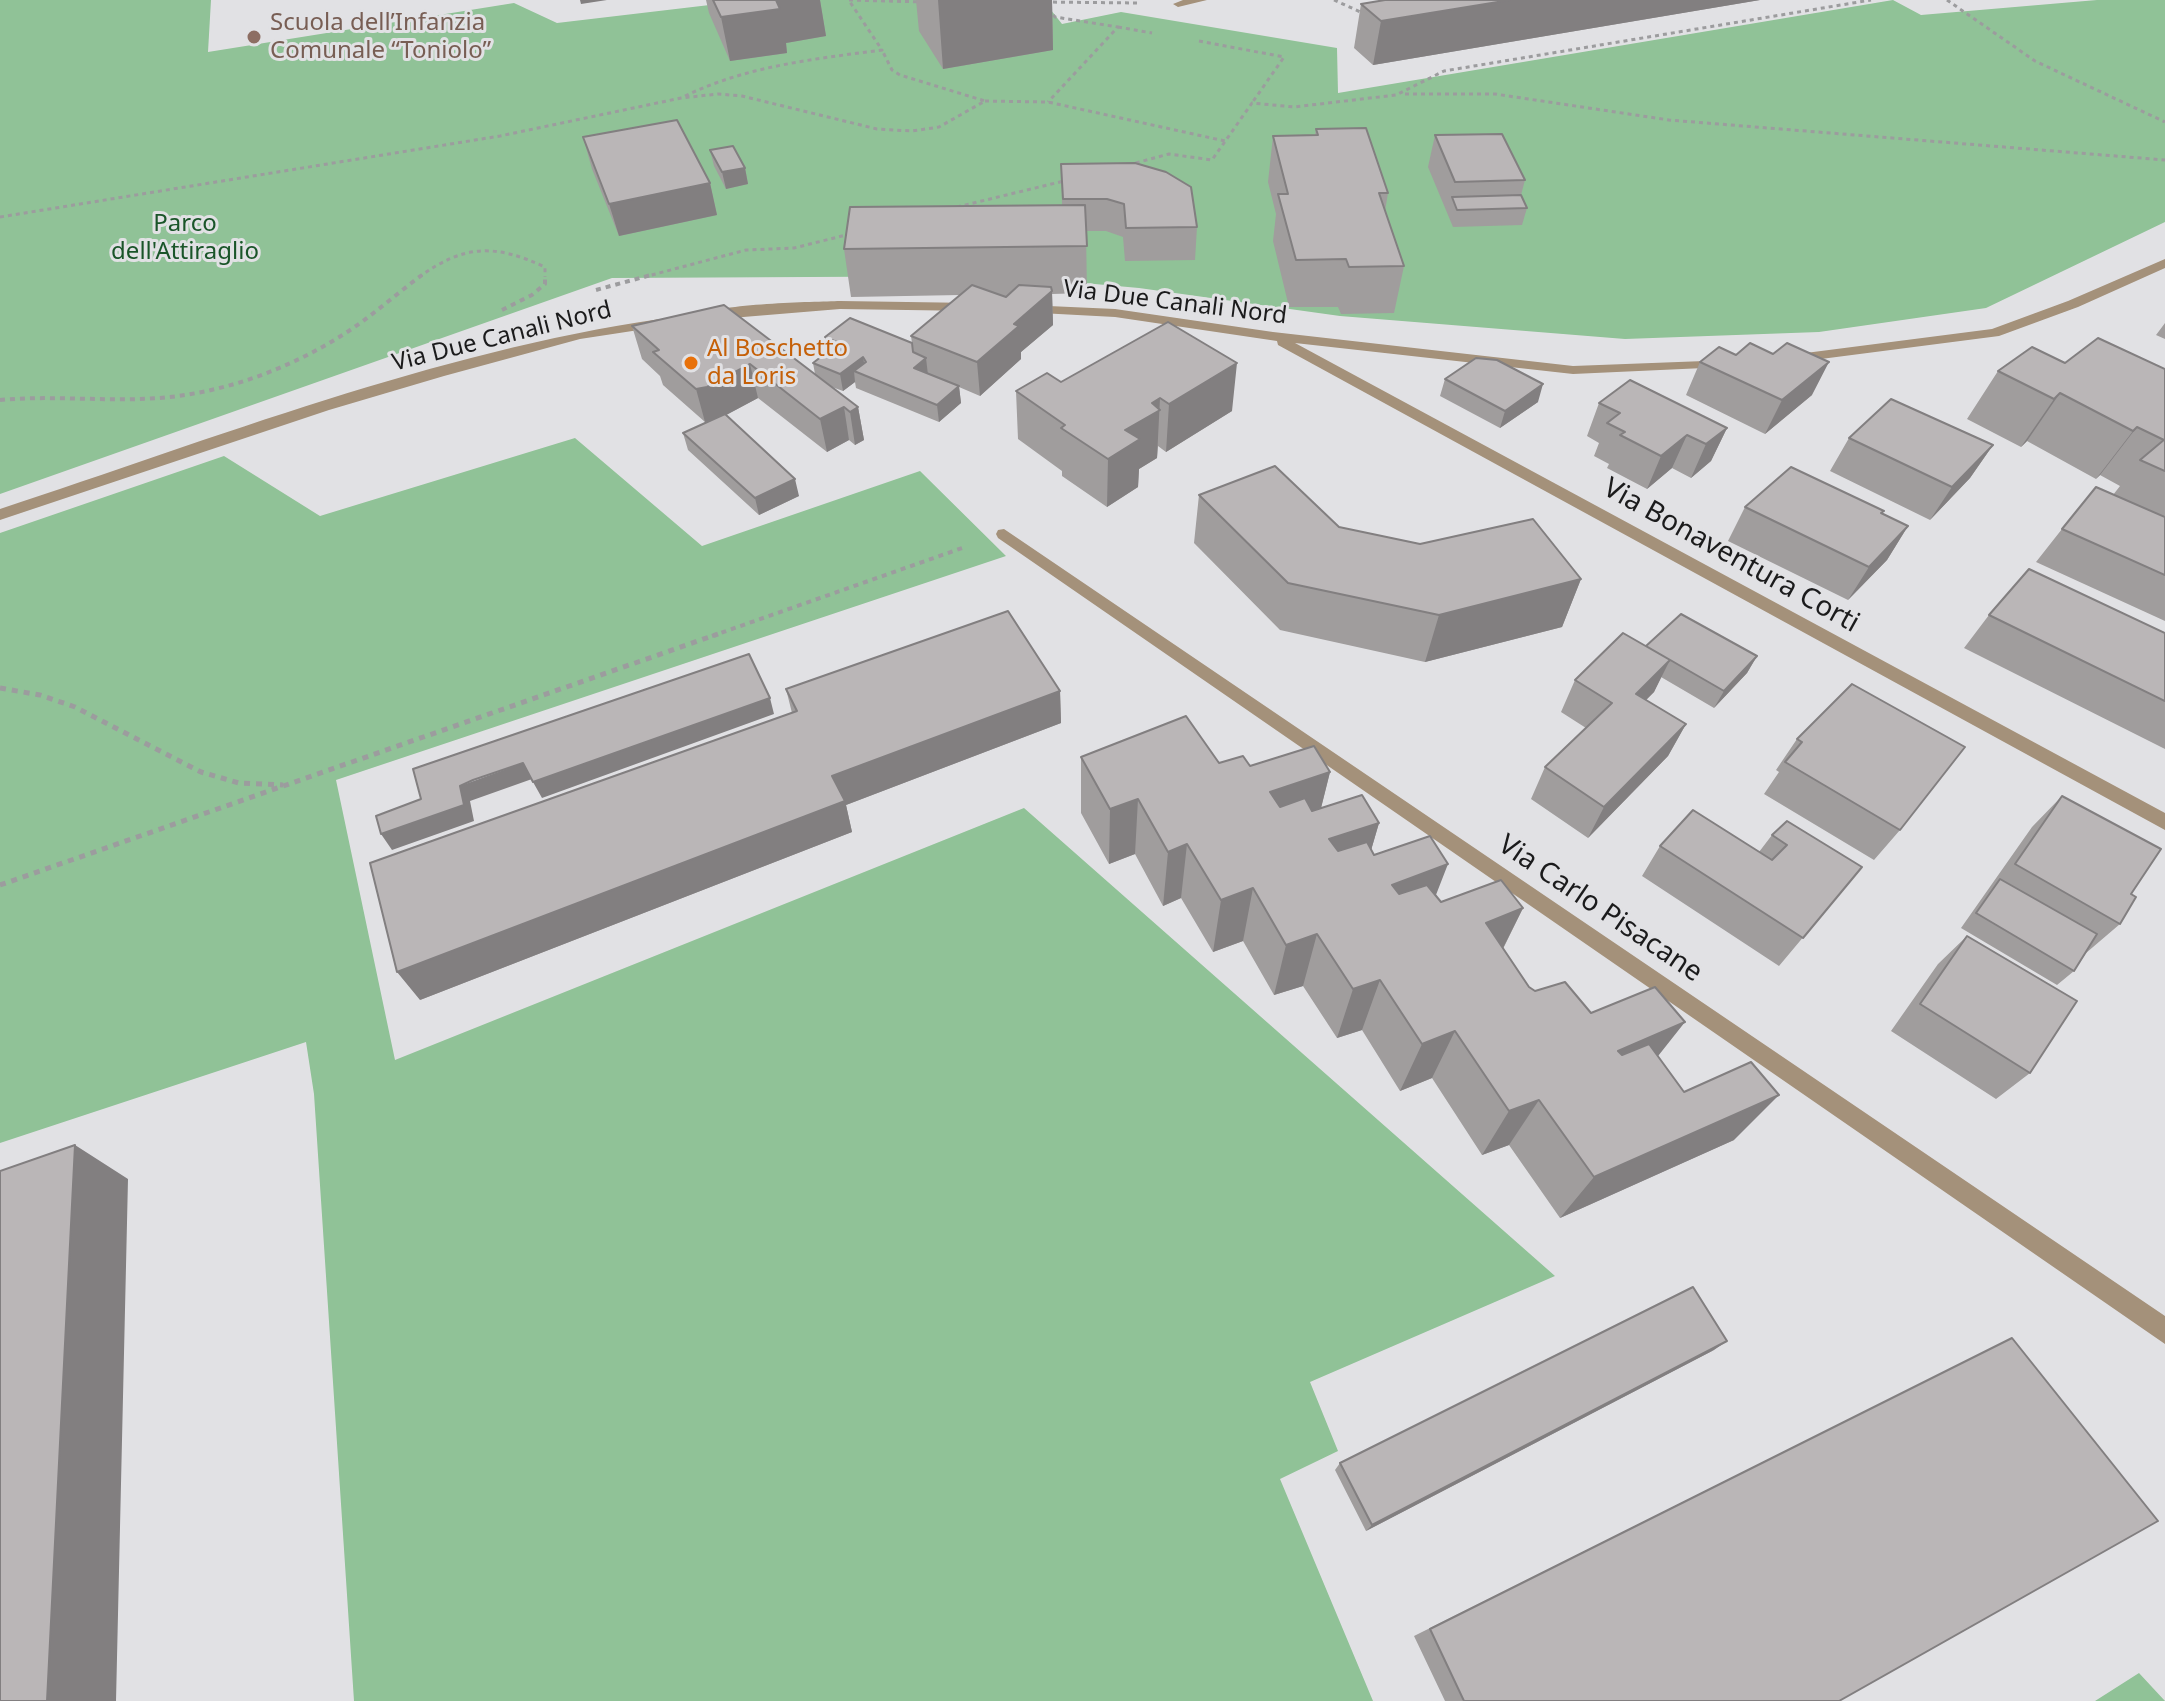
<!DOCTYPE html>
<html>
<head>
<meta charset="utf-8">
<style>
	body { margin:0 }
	canvas { display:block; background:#e1e1e4 }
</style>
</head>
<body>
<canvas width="2165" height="1701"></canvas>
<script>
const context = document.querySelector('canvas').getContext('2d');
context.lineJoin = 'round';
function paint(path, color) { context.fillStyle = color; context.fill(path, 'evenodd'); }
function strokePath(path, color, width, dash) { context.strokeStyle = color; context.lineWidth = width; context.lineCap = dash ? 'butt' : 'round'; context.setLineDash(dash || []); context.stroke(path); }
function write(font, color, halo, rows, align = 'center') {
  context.font = font + ' "Noto Sans",sans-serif'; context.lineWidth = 6; context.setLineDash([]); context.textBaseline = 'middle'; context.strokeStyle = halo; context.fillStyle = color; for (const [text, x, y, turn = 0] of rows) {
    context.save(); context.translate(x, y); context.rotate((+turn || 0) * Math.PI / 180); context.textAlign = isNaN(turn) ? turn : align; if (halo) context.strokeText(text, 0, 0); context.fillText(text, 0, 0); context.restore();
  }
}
paint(new Path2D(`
	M0 0H211L208 52 514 3 557 23 752 0H1043L1062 24 1121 12 1337 48 1338 93 1893 0 1921 15 2097 0H2165V222L1986 308 1819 332 1625 339 1340 316 1139 288 1006 276 612 278 0 494Z
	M575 438 702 546 920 471 1006 556 336 780 395 1060 1024 808 1555 1276 1310 1382 1338 1451 1280 1479 1373 1701H354L314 1094 306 1042 0 1143V533L224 456 320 516Z
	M2139 1673 2165 1701H2095Z`), '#90c297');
strokePath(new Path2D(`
	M849 0 923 2
	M1334 0 1365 14
	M1947 0 2035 61 2165 122
	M1045 2 1139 3
	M1048 9 1055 17 1118 27 1048 102
	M1118 27 1152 33
	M1199 41 1284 57 1252 103
	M1405 94H1495L1669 120 2165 160
	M685 96C747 66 814 59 882 50L850 2
	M985 101 1048 102 1225 141
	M1128 165 1169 154 1212 160 1252 103 1294 107 1396 95 1444 71 1871 0
	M957 207 1068 180
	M0 217 500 136 681 98 718 94 742 96 877 129 912 131 939 127 985 101 900 75 892 70 882 50
	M419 277C465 244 495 244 545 267V277
	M644 277 746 250 794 248 850 234`), '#9c9c9e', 3, [4, 4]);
strokePath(new Path2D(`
	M596 290 651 275
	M502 310 532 295 545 284V275
	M0 400C53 395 106 402 159 398 224 393 289 369 344 334 371 317 396 294 422 275
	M712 636 965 547`), '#9c9c9e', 4, [5, 5]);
strokePath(new Path2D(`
	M0 688 40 695 75 707 201 772 239 783 283 785
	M0 885 718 634`), '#9c9c9e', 5, [6, 6]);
paint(new Path2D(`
	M1183 0H1207L1178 7 1173 4Z
	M2165 259V268L2078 307 1999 336 1790 363 1783 359 1790 355 1992 329 2068 301Z
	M840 301 974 303 981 307 974 311 840 309 707 320 700 316C718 303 814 302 840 301Z
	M1026 305 1115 309 1273 332 1573 366 1731 360V366L1726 367 1573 374 1295 343 2165 813V830L1278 345 1277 341 1115 317 1021 312V306Z
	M660 319 665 320V326L580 339 444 376 329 410 0 520V509C216 438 434 352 660 319Z
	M1004 529 2165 1316V1344L998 538 996 534 998 530Z`), '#a4917a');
paint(new Path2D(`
	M706 0H820L826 36 786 43 787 53 730 61 709 13Z
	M916 0H1052L1053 50 943 69 919 31Z
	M1385 0H1760L1373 65 1354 48 1361 4Z
	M1316 129 1388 193 1385 211 1404 266 1394 313 1341 314 1338 307H1289L1273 241 1276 214 1268 182 1273 136 1315 135Z
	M1435 135 1525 180 1521 195 1527 208 1522 225 1453 227 1428 167Z
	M583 137 710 183 717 215 619 236 592 169Z
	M710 150 745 168 748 184 726 189 714 166Z
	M1061 164 1197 227 1195 260 1125 261 1123 237 1106 231H1086L1087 293 1052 294 1053 325 1021 352V359L980 396 959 387 961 403 939 422 856 388 855 382 843 391 832 387 858 407 864 440 855 445 849 440 827 452 758 398 726 415 799 496 759 515 688 450 683 433 709 422H705L663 385 660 376 642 359 632 326 815 374 813 363 828 352 825 337 912 343 911 336 960 295 851 297 844 249 1062 205Z
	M1168 322 1232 411 1166 452 1158 446 1157 458 1139 469 1138 487 1107 507 1062 476V471L1018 439 1016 391 1061 382Z
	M2165 323V339L2156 335Z
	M1700 362 1812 395 1765 434 1686 395Z
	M2065 363 2165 369V621L2036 562 2062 529 2113 495 2120 486 2100 475 2096 479 2027 441 2021 447 1967 419 1998 371Z
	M1445 379 1538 402 1500 428 1440 396Z
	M1599 403 1727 428 1711 461 1691 478 1672 468 1647 489 1607 468 1609 464 1594 456 1599 443 1587 436Z
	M1849 438 1993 445 1970 478 1930 520 1830 471Z
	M1199 495 1339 527 1581 579 1562 627 1425 662 1280 630 1194 543Z
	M1745 507 1882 513 1908 526 1887 560 1848 600 1728 541Z
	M1989 615 2165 633V749L1964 648Z
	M1646 646 1757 656 1747 673 1714 708 1661 677 1654 692 1646 700 1686 724 1668 756 1588 838 1531 799 1545 767 1586 728 1561 712 1575 680Z
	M1852 684 1900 830 1874 860 1764 794 1779 772 1776 770 1797 739Z
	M786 689 1060 691 1061 723 846 805 852 832 420 1000 792 713Z
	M1081 757 1219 763 1330 772 1321 808 1379 823 1371 850 1374 855 1436 895 1441 902 1523 908 1503 949 1529 987 1535 991 1591 1013 1658 1056 1684 1092 1734 1140 1560 1218 1509 1145 1482 1155 1432 1078 1400 1091 1362 1030 1337 1038 1303 986 1274 995 1243 941 1213 952 1181 898 1163 906 1135 854 1109 864 1081 813Z
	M2062 796 2131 894 2120 924 2086 953 2074 971 2057 985 1961 928 2032 827Z
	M1772 835 1862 867 1779 966 1642 876 1660 846 1759 852Z
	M1967 936 2030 1073 1996 1099 1891 1031 1938 964Z
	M2012 1338 1839 1701H1445L1414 1636Z
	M1714 1350 1366 1531 1335 1470 1340 1463Z`), '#a09d9d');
paint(new Path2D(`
	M580 0H607L581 4Z
	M766 0H820L826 36 786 43 787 53 730 61 721 17Z
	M938 0H1052L1053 50 943 69Z
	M1510 0H1760L1373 65 1381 21Z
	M745 168 748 184 726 189 722 172Z
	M710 183 717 215 619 236 609 204Z
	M1052 291 1053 325 1021 352V359L980 396 977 362 1014 324Z
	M863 357 866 374 854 371 855 382 843 391 840 374Z
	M926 358 928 375 914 368Z
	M1829 362 1812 395 1765 434 1782 400Z
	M1237 363 1232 411 1166 452 1169 404Z
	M750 364 758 398 715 421 705 422 696 389Z
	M1543 384 1538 402 1500 428 1505 411Z
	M959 386 961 403 939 422 937 405Z
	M2060 393 2027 441 2021 447 2054 399Z
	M1160 398 1157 458 1139 469 1138 487 1107 507 1108 459 1125 430 1152 403Z
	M844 407 849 440 827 452 820 419Z
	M858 407 864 440 855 445 850 412Z
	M2137 427 2100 475 2096 479 2133 431Z
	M1727 428 1711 461 1691 478 1706 444Z
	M1687 435 1672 468 1647 489 1661 456Z
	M1993 445 1970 478 1930 520 1952 487Z
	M795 479 799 496 759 515 755 498Z
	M1908 526 1887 560 1848 600 1869 567Z
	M1581 579 1562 627 1425 662 1439 615Z
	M1757 656 1747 673 1714 708 1724 691Z
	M1670 660 1654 692 1620 726 1636 694Z
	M1060 691 1061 723 846 805 852 832 420 1000 397 972 832 776Z
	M770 698 774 714 542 798 533 782Z
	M1686 724 1668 756 1588 838 1604 807Z
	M523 763 532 779 470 801 474 821 392 850 381 834 460 786Z
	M1330 772 1316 828 1260 848 1270 792Z
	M1138 799 1135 854 1109 864 1110 809Z
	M1379 823 1363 878 1315 893 1329 839Z
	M1187 844 1181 898 1163 906 1168 852Z
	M1448 864 1427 918 1374 938 1392 885Z
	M1253 888 1243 941 1213 952 1221 900Z
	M1523 908 1497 960 1486 923Z
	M1317 934 1303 986 1274 995 1286 945Z
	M1380 980 1362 1030 1337 1038 1353 989Z
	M1685 1022 1647 1070 1584 1097 1618 1051Z
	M1455 1031 1432 1078 1400 1091 1422 1044Z
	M1779 1095 1734 1140 1560 1218 1594 1177Z
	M1539 1100 1509 1145 1482 1155 1509 1111Z
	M75 1145 128 1179 116 1701H47Z
	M1727 1341 1714 1350 1366 1531 1372 1525Z`), '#827f80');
const building = new Path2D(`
	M713 0H776L780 9 721 17Z
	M1385 0H1510L1381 21 1361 4Z
	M677 120 710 183 609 204 583 137Z
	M1366 128 1388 193H1379L1404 266 1349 267 1346 259 1296 260 1278 194H1288L1273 136 1318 135 1316 129Z
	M1502 134 1525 180 1455 182 1435 135Z
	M733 146 745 168 722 172 710 150Z
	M1135 163 1166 172 1191 187 1197 227 1126 228 1124 204 1107 199H1063L1061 164Z
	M1521 195 1527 208 1457 210 1452 197Z
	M1085 205 1087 246 844 249 850 207Z
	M972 285 1006 297 1019 285 1051 287 1052 291 1014 324 1019 326 977 362 911 336Z
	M724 305 858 407 850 412 844 407 820 419 750 364 707 387 696 389 653 352 659 350 632 326Z
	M850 318 912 343 913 352 926 358 914 368 959 386 937 405 854 371 866 362 863 357 840 374 813 363 839 343 825 337Z
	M1168 322 1237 363 1169 404 1160 398 1152 403 1160 410 1125 430 1140 439 1108 459 1061 428 1065 425 1016 391 1047 373 1061 382Z
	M2098 338 2165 369V439L2164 440 2137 427 2133 431 2060 393 2054 399 1998 371 2032 347 2065 363Z
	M1750 343 1773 354 1787 343 1829 362 1782 400 1700 362 1719 347 1736 355Z
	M1476 358 1497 360 1543 384 1505 411 1445 379Z
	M1630 380 1727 428 1706 444 1687 435 1661 456 1620 435 1625 432 1607 423 1620 413 1599 403Z
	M1891 399 1993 445 1952 487 1849 438Z
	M725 414 795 479 755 498 683 433Z
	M2165 439V471L2140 460Z
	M1275 466 1339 527 1420 544 1533 519 1581 579 1439 615 1288 583 1199 495Z
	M1791 467 1884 511 1881 513 1908 526 1869 567 1745 507Z
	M2096 487 2165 517V575L2062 529Z
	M2029 569 2165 633V701L1989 615Z
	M1008 611 1060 691 832 776 845 801 397 972 370 863 797 711 786 689Z
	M1681 614 1757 656 1724 691 1646 646Z
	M1623 633 1670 660 1636 694 1686 724 1604 807 1545 767 1612 703 1575 680Z
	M749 654 770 698 533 782 523 763 473 780 460 786 464 805 381 834 376 816 421 799 413 769Z
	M1852 684 1965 747 1900 830 1785 762 1802 742 1797 739Z
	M1186 716 1219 763 1243 756 1250 766 1314 746 1330 772 1270 792 1280 807 1305 798 1312 811 1362 795 1379 823 1329 839 1338 851 1367 842 1374 855 1430 836 1448 864 1392 885 1399 894 1427 885 1441 902 1501 880 1523 908 1486 923 1529 987 1535 991 1565 982 1591 1013 1655 987 1685 1022 1618 1051 1622 1055 1649 1044 1684 1092 1751 1062 1779 1095 1594 1177 1539 1100 1509 1111 1455 1031 1422 1044 1380 980 1353 989 1317 934 1286 945 1253 888 1221 900 1187 844 1168 852 1138 799 1110 809 1081 757Z
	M2062 796 2161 849 2131 894 2136 897 2120 924 2015 864Z
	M1693 810 1772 860 1787 845 1772 835 1787 821 1862 867 1803 938 1660 846Z
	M2000 879 2097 934 2074 971 1976 913Z
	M1967 936 2077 1001 2030 1073 1920 1004Z
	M75 1145 47 1701H0V1171Z
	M1693 1287 1727 1341 1372 1525 1340 1463Z
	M2012 1338 2158 1521 1839 1701H1464L1430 1629Z`);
paint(building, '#bab6b7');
strokePath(building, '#827f80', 2);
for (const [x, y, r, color] of [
	[254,37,8,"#8d6e63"],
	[691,363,8,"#e8710a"]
]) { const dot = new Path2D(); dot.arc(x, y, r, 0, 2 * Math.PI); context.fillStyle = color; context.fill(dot); strokePath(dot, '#e1e1e4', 3); }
write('24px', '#785e54', '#e1e1e4', [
	["Scuola dell’Infanzia",270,23],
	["Comunale “Toniolo”",270,51]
], 'left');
write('24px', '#1a5529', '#e1e1e4', [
	["Parco",185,224],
	["dell'Attiraglio",185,252]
]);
write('24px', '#1b1b1c', '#e1e1e4', [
	["Via Due Canali Nord",1175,303,7],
	["Via Due Canali Nord",502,337,-14]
]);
write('24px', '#c56008', '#e1e1e4', [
	["Al Boschetto",707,349],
	["da Loris",707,377]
], 'left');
write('28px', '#1b1b1c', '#e1e1e4', [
	["Via Bonaventura Corti",1731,556,29],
	["Via Carlo Pisacane",1600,909,34]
]);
</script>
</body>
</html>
